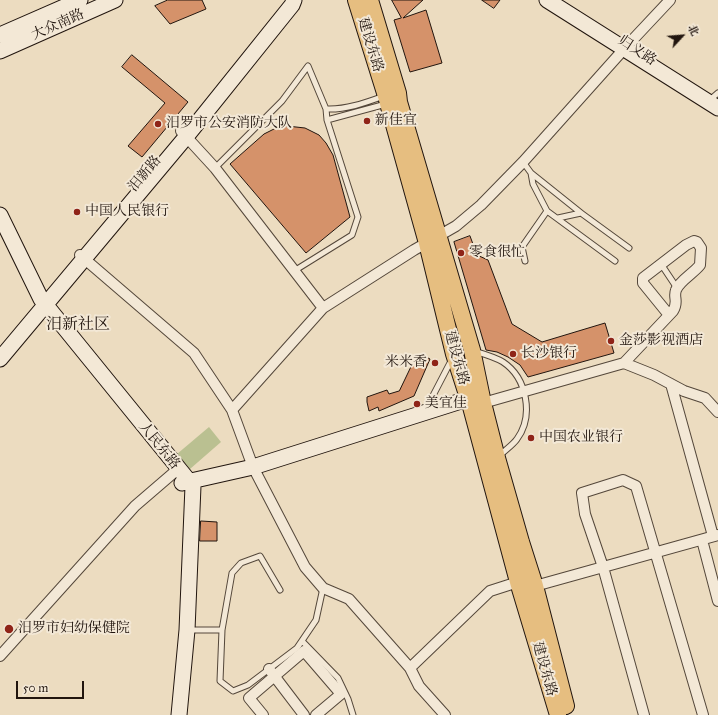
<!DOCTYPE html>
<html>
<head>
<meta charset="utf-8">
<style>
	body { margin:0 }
	#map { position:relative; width:718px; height:715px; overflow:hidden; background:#ecdcc0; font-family:"IM FELL Great Primer","Noto Serif SC",serif }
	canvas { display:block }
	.north { position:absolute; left:662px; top:16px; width:40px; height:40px; -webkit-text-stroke:3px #f3e8d6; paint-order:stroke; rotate:64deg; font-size:11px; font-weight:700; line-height:16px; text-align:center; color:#21150e }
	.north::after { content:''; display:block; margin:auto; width:14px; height:18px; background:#21150e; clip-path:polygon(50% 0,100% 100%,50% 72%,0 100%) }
	.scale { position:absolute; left:16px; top:681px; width:68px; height:18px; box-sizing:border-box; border:2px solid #21150e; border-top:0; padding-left:5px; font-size:12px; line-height:14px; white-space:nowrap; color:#21150e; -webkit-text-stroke:3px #f3e8d6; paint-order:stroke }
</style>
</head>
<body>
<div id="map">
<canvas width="718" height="715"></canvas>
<div class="north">北</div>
<div class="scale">50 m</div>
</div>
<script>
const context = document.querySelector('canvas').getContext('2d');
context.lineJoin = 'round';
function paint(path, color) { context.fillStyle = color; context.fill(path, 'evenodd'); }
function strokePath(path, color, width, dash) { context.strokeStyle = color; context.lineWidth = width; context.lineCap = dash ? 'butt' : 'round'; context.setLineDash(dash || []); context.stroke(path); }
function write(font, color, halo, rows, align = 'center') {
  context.font = font + ' "IM FELL Great Primer","Noto Serif SC",serif'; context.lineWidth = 4; context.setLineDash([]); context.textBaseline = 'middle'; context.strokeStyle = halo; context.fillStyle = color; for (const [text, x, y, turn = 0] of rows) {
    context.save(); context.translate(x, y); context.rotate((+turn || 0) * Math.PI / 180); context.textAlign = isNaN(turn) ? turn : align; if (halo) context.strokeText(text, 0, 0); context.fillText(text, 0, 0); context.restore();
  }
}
paint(new Path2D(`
	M209 427 221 442 190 469 177 454Z`), '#bac091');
const building = new Path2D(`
	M168 0H202L206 9 170 24 155 6Z
	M392 0H423L403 18 426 10 442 63 410 72 394 20 401 18Z
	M482 0H500L494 8Z
	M132 55 188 102 142 157 128 146 165 103 122 67Z
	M287 126 305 128 319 135 326 143 333 155 350 217 306 253 230 164 264 134 276 128Z
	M470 236 477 255 488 260 512 324 542 342 605 323 614 353 528 377 520 365 508 357 497 352 486 350 454 242Z
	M417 355 422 357 423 355 430 359 414 396 379 411 378 407 369 411 367 402V397L387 390 389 394 399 391Z
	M201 521 217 522V541H200Z`);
paint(building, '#d5926a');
strokePath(building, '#21150e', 1);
const lane = new Path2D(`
	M711 99 718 93
	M326 109C345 110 365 103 384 96
	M327 120 386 104
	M523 162 531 173 581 213 629 248
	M215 168 282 101 308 66 326 109 327 120 358 217 352 235 294 271
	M531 173 533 184 547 211 615 261
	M558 218 581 213
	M525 261 522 247 547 211
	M661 264 677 288
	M474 351C484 354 495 357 503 362 527 378 534 416 517 439 513 445 505 450 499 456
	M426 409 452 359
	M280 590 260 556 241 563 232 573 222 630 220 681 233 691 248 685 297 648 316 620 323 588
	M189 630H222
	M302 641 338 678 348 699 353 715`);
const street = new Path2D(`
	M181 131 215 168 323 308
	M80 255 194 353 232 410 253 467 305 567 323 588 349 599 410 668 419 686 445 715
	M624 363 654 375 684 391 705 398 718 412
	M671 384 713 536
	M483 403 624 363 673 311C679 301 673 298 676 290 679 281 694 273 700 265L701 248 697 242 694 241 686 245 643 278V283L669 315
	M232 410 323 308 414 250 456 226 481 205 523 162 624 49 670 0
	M702 540 718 601
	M535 586 718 535
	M0 656 135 506 178 469
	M410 668 490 591 518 582
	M269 669 304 715
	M263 715 249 698 304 651 341 694 316 715
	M644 715 603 567 585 514 582 493 623 480 636 486 703 715`);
const secondary = new Path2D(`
	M547 0 718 108
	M0 35 80 0
	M0 51 115 0
	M0 215 41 299 193 486 187 630 179 715
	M0 359 186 137 292 5 294 0
	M182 483 253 467 480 395`);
const primary = new Path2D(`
	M356 0 386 96 427 243 454 354 471 407 518 582 558 715
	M370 0 398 93 399 102 472 350 483 403 497 458 521 542 535 586 566 706`);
strokePath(lane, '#54473a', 7);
strokePath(street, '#54473a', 12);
strokePath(secondary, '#21150e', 17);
strokePath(primary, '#21150e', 18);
strokePath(lane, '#f3e8d6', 5);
strokePath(street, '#f3e8d6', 10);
strokePath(secondary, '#f3e8d6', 15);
strokePath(primary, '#e6be80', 16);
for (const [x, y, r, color] of [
	[367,121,4,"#8f2418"],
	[158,124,4,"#8f2418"],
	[77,212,4,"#8f2418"],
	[461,253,4,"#8f2418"],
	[611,341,4,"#8f2418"],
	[513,354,4,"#8f2418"],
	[435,363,4,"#8f2418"],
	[417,404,4,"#8f2418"],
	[531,438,4,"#8f2418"],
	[9,629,5,"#8f2418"]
]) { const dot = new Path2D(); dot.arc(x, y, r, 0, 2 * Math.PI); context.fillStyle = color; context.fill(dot); strokePath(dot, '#f3e8d6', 1.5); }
write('14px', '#21150e', '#f3e8d6', [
	["大众南路",58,25,-24],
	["建设东路",370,45,73],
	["归义路",637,51,33],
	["汨新路",145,174,-50],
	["建设东路",456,358,74],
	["人民东路",159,446,51],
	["建设东路",544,669,74]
]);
write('14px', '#21150e', '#f3e8d6', [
	["新佳宜",375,121],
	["汨罗市公安消防大队",166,124],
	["中国人民银行",85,212],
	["零食很忙",469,253],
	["金莎影视酒店",619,341],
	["长沙银行",521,354],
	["米米香",427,363,"right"],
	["美宜佳",425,404],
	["中国农业银行",539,438],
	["汨罗市妇幼保健院",18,629]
], 'left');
write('16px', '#21150e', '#f3e8d6', [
	["汨新社区",78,325]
]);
</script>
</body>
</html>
